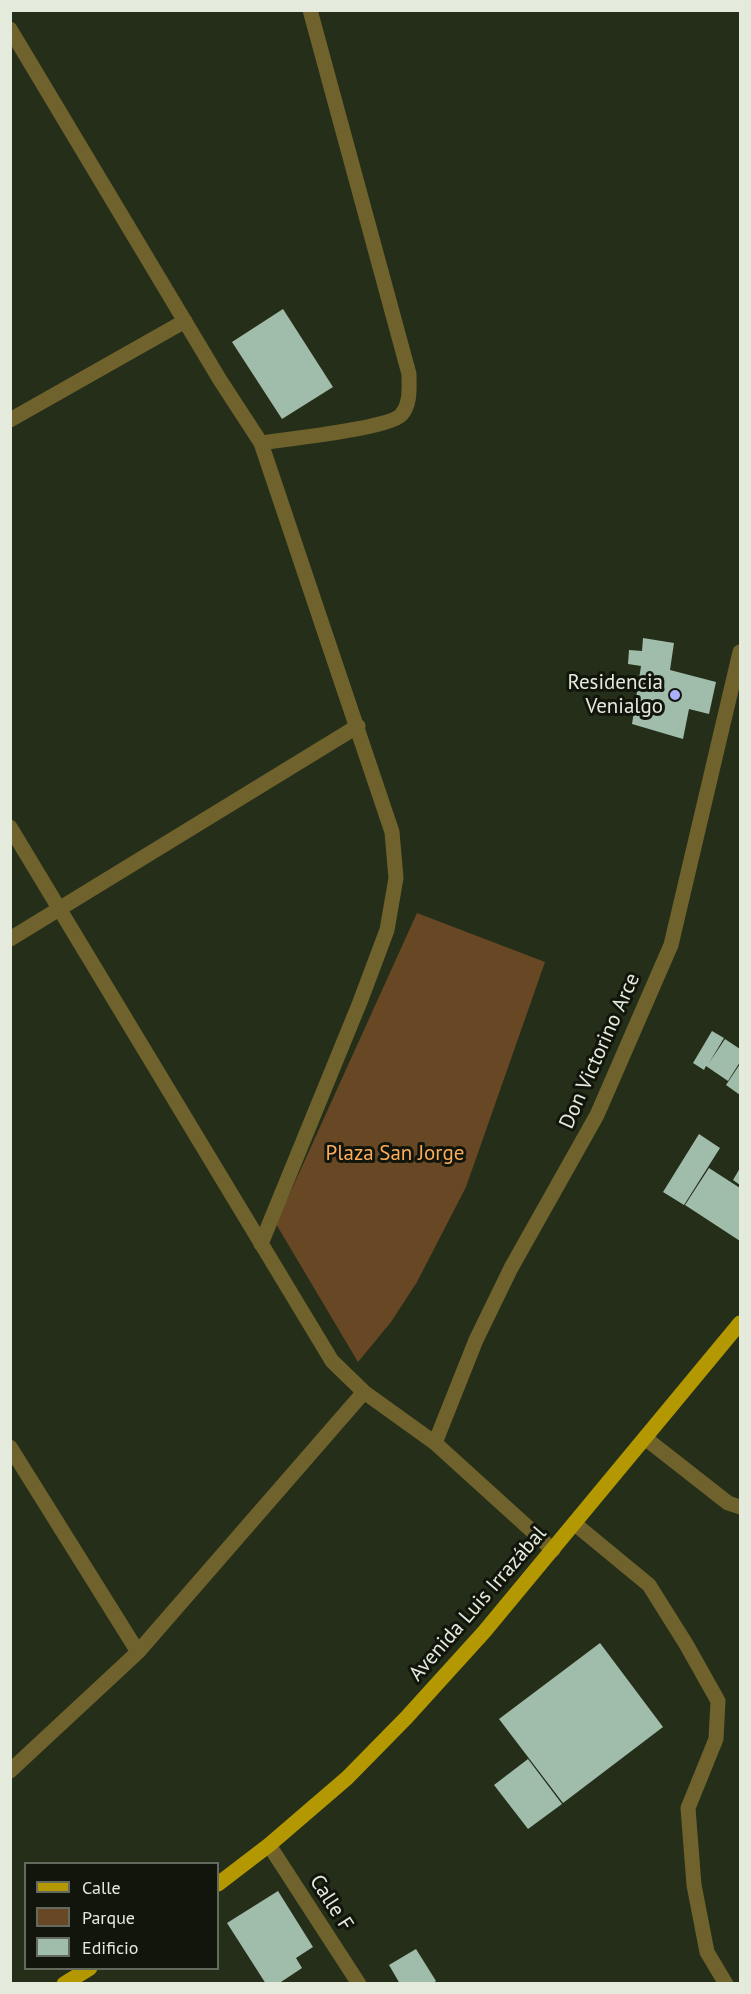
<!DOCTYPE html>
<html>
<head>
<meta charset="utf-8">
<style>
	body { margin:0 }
	#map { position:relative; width:751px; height:1994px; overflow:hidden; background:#252e19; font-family:"PT Sans",sans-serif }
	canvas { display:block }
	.frame { position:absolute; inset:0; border:12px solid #e4eadc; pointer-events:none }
	.legend { position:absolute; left:24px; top:1862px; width:195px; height:108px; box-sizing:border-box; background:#11150b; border:2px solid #656a5f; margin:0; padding:8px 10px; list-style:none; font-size:18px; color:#e4eadc }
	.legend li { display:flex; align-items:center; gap:12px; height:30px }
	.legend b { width:30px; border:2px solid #656a5f }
</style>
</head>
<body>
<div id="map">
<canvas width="751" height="1994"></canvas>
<div class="frame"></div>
<ul class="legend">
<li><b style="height:8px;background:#b49802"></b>Calle</li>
<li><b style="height:16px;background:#684724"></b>Parque</li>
<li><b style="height:16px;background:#a0bcab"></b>Edificio</li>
</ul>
</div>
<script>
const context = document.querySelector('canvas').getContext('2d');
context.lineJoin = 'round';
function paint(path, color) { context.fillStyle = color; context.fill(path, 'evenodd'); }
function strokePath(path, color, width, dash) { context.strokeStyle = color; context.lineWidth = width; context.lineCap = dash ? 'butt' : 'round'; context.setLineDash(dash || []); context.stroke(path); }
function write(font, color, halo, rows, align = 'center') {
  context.font = font + ' "PT Sans",sans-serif'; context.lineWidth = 6; context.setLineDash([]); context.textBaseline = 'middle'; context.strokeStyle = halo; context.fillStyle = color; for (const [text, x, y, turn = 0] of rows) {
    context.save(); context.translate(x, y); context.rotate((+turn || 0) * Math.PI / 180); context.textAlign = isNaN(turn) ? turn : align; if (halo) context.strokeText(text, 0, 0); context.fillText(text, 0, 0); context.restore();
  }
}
paint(new Path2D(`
	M417 913 545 962 466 1187 417 1282 391 1322 358 1362 276 1224Z`), '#684724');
paint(new Path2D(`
	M283 309 333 387 282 419 232 342Z
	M643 638 674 643 670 670 716 682 709 714 689 709 683 739 632 724 641 666 628 664 629 650 642 651Z
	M712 1031 724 1038 709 1063 725 1039 740 1049V1062L728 1081 706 1066 704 1070 693 1063Z
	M740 1064V1095L726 1085Z
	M699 1134 720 1148 684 1205 663 1192Z
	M709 1168 740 1188V1241L685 1205Z
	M740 1168V1185L733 1180Z
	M600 1643 663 1727 563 1803 499 1719Z
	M528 1759 562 1804 528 1829 494 1785Z
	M278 1891 313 1947 296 1958 302 1968 278 1984H266L227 1923Z
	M416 1949 436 1981 432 1984H400L389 1965Z`), '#a0bcab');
strokePath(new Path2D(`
	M10 29 220 380 261 443 392 832 396 878 387 930 360 1002 261 1244
	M10 420 185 321
	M261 443C286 439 387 429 401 415 411 404 409 387 409 374L310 10
	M10 827 332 1361 364 1392 435 1443 553 1550
	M10 939 358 726
	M645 1438 728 1503 740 1507
	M435 1443 476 1340 511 1268 597 1115 671 945 740 652
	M10 1447 138 1652
	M575 1524 649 1585 686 1644 718 1701 716 1739 688 1808 694 1885 707 1952 726 1984
	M10 1771 138 1652 364 1392
	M269 1845 359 1984`), '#6f622d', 15);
strokePath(new Path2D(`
	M218 1884 269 1845 347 1778 406 1718 484 1632 740 1323
	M64 1984 90 1968`), '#b49802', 15);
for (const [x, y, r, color] of [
	[675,695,6,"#adaffb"]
]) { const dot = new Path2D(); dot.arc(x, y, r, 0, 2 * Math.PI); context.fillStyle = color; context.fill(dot); strokePath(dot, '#11150b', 2); }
write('21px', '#e4eadc', '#11150b', [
	["Residencia",663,683],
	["Venialgo",663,707]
], 'right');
write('21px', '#e4eadc', '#11150b', [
	["Don Victorino Arce",600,1051,-66],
	["Avenida Luis Irrazábal",478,1604,-49],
	["Calle F",331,1903,57]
]);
write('21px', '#fcad5a', '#11150b', [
	["Plaza San Jorge",395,1154]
]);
</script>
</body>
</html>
